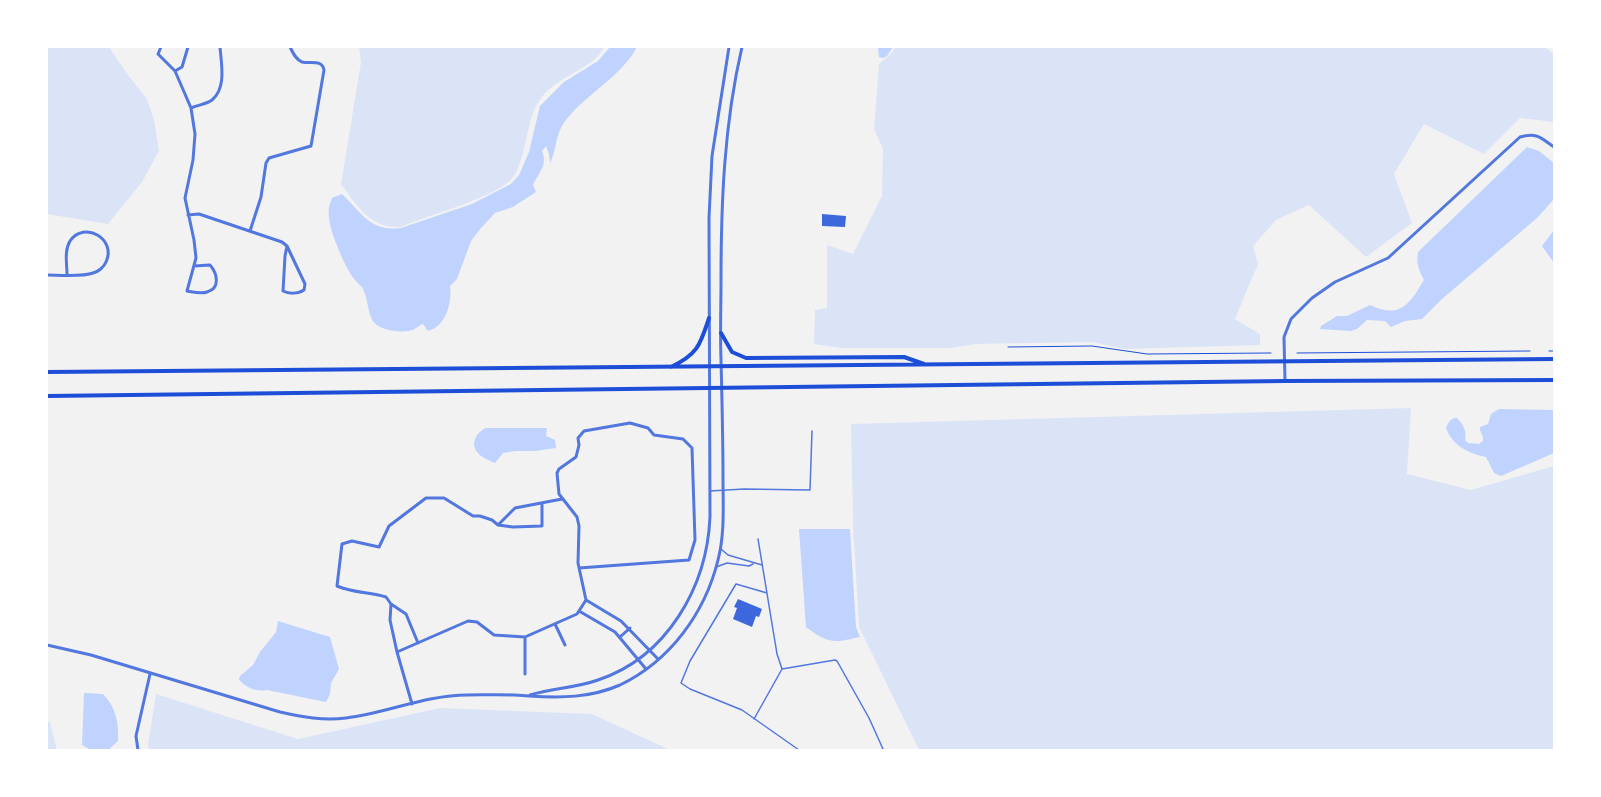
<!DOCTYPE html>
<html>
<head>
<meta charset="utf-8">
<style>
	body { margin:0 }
	#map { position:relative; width:1601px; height:797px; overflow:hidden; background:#f2f2f2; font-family:"DM Sans",sans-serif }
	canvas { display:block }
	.frame { position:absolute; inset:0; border:48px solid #fff; pointer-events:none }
</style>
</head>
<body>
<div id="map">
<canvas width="1601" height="797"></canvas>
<div class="frame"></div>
</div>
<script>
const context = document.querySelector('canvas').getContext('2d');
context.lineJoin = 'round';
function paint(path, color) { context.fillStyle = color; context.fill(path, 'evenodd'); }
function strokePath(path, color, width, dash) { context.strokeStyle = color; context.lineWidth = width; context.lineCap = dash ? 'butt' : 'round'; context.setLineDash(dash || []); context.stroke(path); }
paint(new Path2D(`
	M47 47H109L128 75 147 99 154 120 159 151 142 182 108 224 47 214Z
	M359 47H604C602 51 599 56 595 59 577 74 553 80 539 101 526 121 527 155 514 176 502 196 425 216 401 227 371 229 357 206 341 184L361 62Z
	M895 47H1545L1554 54V122L1520 118 1484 154 1424 124 1394 174 1412 223 1366 257 1309 205 1276 220 1253 246 1258 264 1235 319 1260 334V345L1125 349 1092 342 976 344 951 348H842L814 344 815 310 827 308V245L853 254 882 196 883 149 874 129 879 64 892 53Z
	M1411 408 1407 474 1471 490 1554 466V750H919L859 627 853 526 851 424Z
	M156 694 298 739 440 708 592 714 670 750H149L148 744Z
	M47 722H50L57 750H47Z`), '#dbe4f7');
paint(new Path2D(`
	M610 47H637C621 77 587 93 566 120 555 133 557 149 550 163L549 154 546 146 542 151C548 165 539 172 533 185L536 192 513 207 495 213 481 228 471 241 457 279 450 286C452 301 447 326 428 331L423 324C420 325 416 328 413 330 403 333 385 331 377 325 367 318 369 300 363 289 361 285 357 283 355 280 346 270 330 232 329 218 328 211 329 205 332 198L342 194C362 213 370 232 401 228L472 204 511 184 519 175 529 152 540 106 564 82 598 61Z
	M878 47H893L887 56 883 58 879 57Z
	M1527 147 1539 151 1554 163V199L1537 218 1442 299 1422 319 1405 321 1391 327 1385 321 1367 320 1357 329 1351 331 1320 329 1321 326 1337 316H1347L1370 305C1400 319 1409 305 1424 280 1419 270 1416 264 1418 252Z
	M1554 230V263L1542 246Z
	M1499 409 1554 410V453L1501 476 1494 473 1486 457C1469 454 1452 445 1446 428 1448 423 1451 417 1457 418 1463 424 1467 431 1465 440L1468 443 1479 444 1483 441C1484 435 1479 432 1480 427L1488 424 1491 414Z
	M486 428H547L546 436 555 440 556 448 535 451H515L503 453 495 463C489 460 482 458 478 453 469 444 477 432 486 428Z
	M799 529H850L856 627 860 637C835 643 828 644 806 627Z
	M278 621 330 637 339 669 331 683 330 694 326 702 267 690C256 692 247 688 239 680L240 676 253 665 260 652 276 632Z
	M84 693 103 694C116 708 119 722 118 741L108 750H91L82 745Z`), '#bfd3fe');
paint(new Path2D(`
	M822 214 846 216 845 227 822 226Z
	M738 599 762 609 759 617 756 616 752 627 733 619 737 608 734 607Z`), '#3d67dc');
strokePath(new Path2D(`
	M1008 347 1092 346 1147 354 1271 353
	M1549 351H1554
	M1297 353 1530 351`), '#1d4ed8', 1);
strokePath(new Path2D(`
	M710 491 744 489 810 490 812 431
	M721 549 728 555 762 565
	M716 567 727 563 749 566 753 564
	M767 593 736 584 690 661 681 683 690 689 742 710 799 750
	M782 669 835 660 837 661 869 718 883 749 881 750
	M754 719 782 669 777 654 758 539`), '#5277de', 1.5);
strokePath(new Path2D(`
	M161 47 158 54 175 71 191 108C198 105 207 104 212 100 227 88 221 62 220 47
	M175 71 182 67 188 47
	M191 108 195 134 193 160 185 198 194 240 196 258 187 291C193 292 202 294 207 292 221 288 217 273 210 265L194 266
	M188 215 199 214 282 242 287 246 305 284 304 290C298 294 289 294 283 291L285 256 287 246
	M250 231 261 197 266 163 269 158 311 146 324 70C322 59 311 64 302 62 296 60 293 53 290 47
	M47 275C58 275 83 277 93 273 98 272 104 267 106 262 117 239 84 220 70 241 64 251 67 264 67 274
	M1285 381 1284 337 1291 319 1312 298 1335 282 1388 258 1520 137C1537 132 1541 138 1554 147
	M498 525 513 527 542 526V503
	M586 600 621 621 658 659
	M391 604 390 620 397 652
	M579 611 615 632 646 669
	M555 624 565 645
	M620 637 630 628
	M418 643 406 614 391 604 386 597C369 592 354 593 337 586L342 544 352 541 379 547 389 526 426 498H444L473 516H480L492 520 498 525 515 508 562 499
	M47 645 91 655 280 712C302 717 324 721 346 718 387 713 426 695 467 695 488 695 509 694 529 696 561 698 590 698 620 685 670 661 705 613 718 560 725 533 723 505 723 478 723 438 722 399 721 359 720 334 721 308 721 282 721 203 724 124 742 47
	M525 674V637
	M530 695C552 688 576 688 598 680 667 657 707 587 710 517L709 218 712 156 729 47
	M412 704 397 652 468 621 477 622 494 635 525 637 577 614 586 600 578 563 579 526 577 517 559 494 557 473 559 469 576 457 579 445 578 438 584 431 630 423 648 428 654 435 683 439 692 448 695 540 689 560 579 568
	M138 750 136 736 150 674`), '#5277de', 3);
strokePath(new Path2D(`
	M721 333 732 352 746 358 904 357 924 364
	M671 367C698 354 700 345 709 318
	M47 372 1554 359
	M47 396 1285 381 1554 380`), '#1d4ed8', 4);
</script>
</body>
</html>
